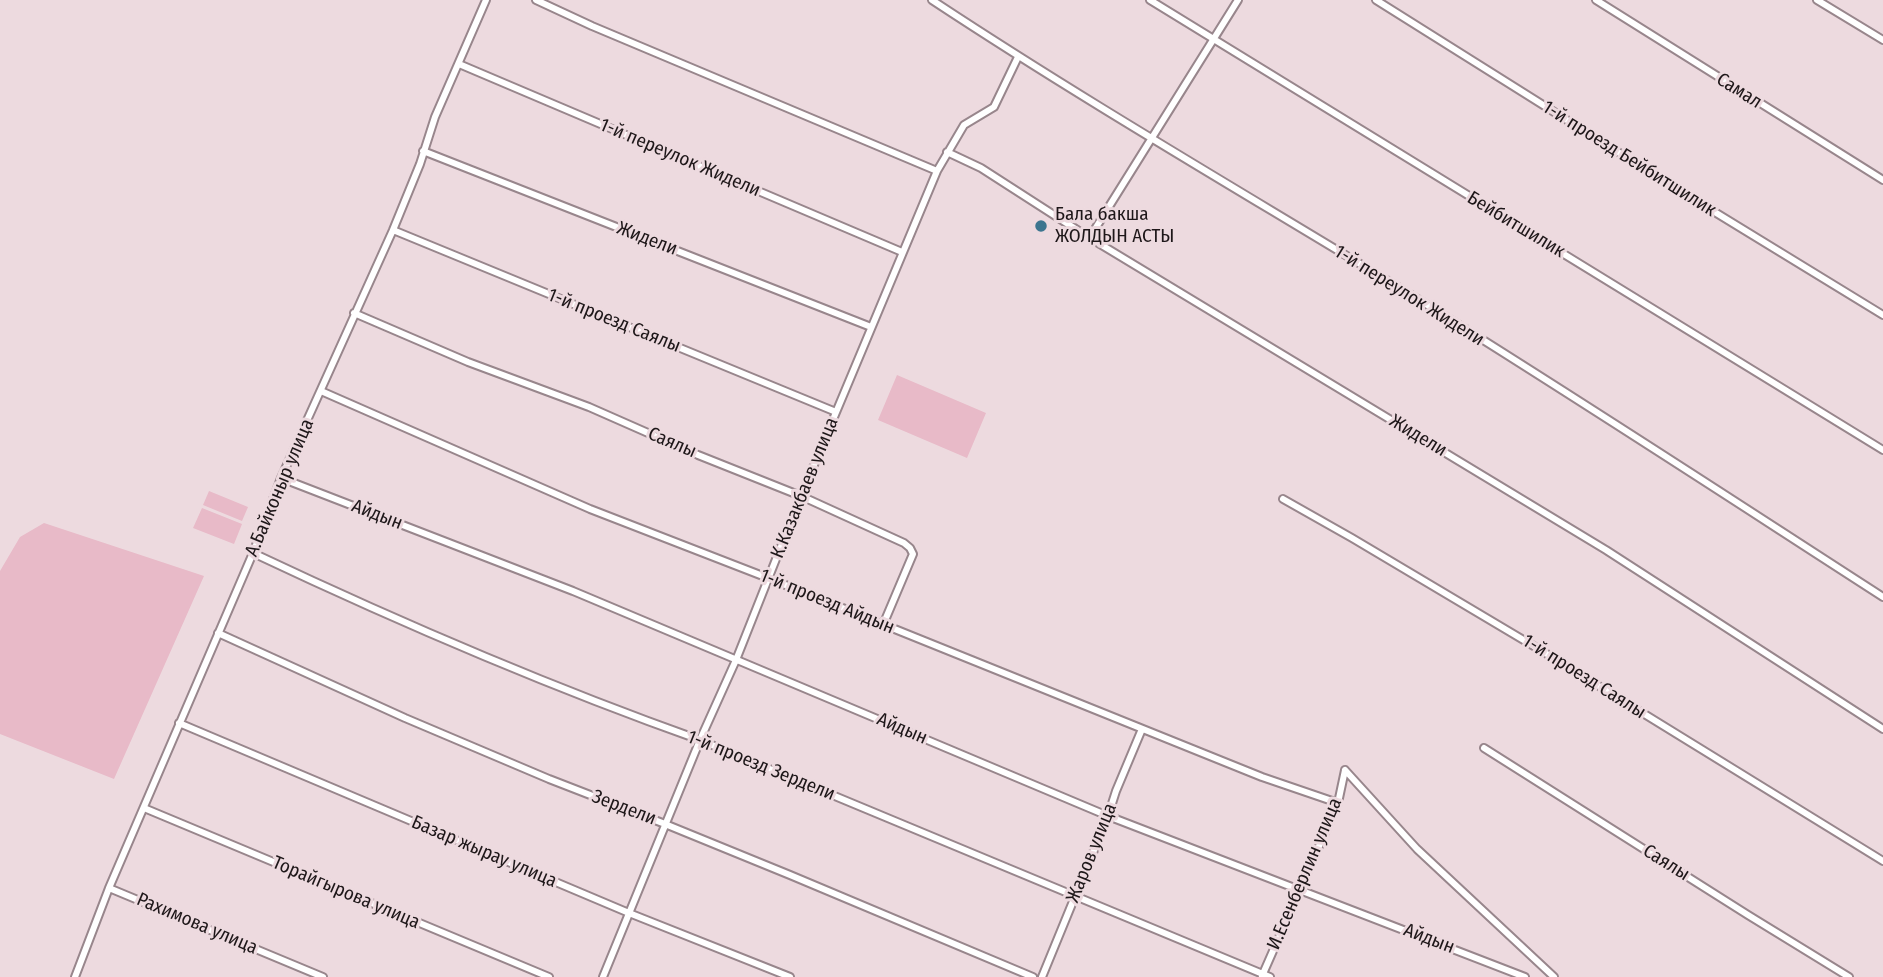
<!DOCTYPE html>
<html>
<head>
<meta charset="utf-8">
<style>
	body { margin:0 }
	canvas { display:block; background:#eddadf }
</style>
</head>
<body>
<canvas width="1883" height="977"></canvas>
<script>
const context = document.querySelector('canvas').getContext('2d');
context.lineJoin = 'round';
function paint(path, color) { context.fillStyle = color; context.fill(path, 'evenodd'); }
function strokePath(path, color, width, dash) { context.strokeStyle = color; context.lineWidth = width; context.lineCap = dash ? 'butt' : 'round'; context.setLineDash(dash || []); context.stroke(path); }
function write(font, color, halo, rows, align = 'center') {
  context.font = font + ' "Fira Sans Condensed",sans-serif'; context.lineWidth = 6; context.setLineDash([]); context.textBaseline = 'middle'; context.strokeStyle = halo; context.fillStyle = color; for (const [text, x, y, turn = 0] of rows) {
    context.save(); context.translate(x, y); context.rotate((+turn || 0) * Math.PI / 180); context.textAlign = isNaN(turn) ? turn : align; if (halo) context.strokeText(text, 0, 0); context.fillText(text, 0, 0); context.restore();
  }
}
paint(new Path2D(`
	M897 375 986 413 967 458 878 420Z
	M209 491 248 507 242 521 203 505Z
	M202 508 242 524 234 544 193 528Z
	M44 523 204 576 114 779 0 734V571L20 537Z`), '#e8bac8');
const street = new Path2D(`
	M536 0 592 26 937 171
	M932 0C1088 103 1249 196 1408 293 1568 392 1725 495 1883 597
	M1150 0 1883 450
	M1376 0 1664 181 1883 315
	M1596 0 1883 180
	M1817 0 1883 40
	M459 64 902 252
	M423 151 871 327
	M947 152 981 168 1085 235 1606 550 1883 729
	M393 230 836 412
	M1090 237 1238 0
	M354 313 468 362 589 407 698 455 801 496 904 543 910 548 913 554 883 625
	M321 391 590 509 768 578 1262 777 1338 803
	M281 478 573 591 1108 816 1525 977
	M1283 499 1352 538 1542 651 1883 861
	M253 553C399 622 548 686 700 740L1270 977
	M218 633 405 718 549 779 665 824 790 875 1033 977
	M179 723 629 913 790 977
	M1484 748 1748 915 1849 977
	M1345 770 1417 849 1554 977
	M144 808 549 977
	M109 888 323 977
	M1262 976 1338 803 1345 770
	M75 977 109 888 253 553 281 478 393 230 420 164 435 117 486 0
	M603 977 700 740 736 660 801 496 937 171 964 125 994 107 1018 57
	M1042 977 1108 816 1116 791 1142 729`);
strokePath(street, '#98868c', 10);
strokePath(street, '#fff', 6);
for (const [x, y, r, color] of [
	[1041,226,7,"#3c758f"]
]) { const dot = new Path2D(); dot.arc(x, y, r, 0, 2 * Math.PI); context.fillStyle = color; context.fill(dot); strokePath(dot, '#eddadf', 2.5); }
write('19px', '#1e1719', '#eddadf', [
	["Самал",1739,91,32],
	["1-й переулок Жидели",680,158,23],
	["1-й проезд Бейбитшилик",1629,159,32],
	["Бейбитшилик",1516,225,31],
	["Жидели",647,239,21],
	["1-й переулок Жидели",1409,296,32],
	["1-й проезд Саялы",614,321,22],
	["Жидели",1418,436,31],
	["Саялы",672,443,23],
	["А.Байконыр улица",280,488,-67],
	["К.Казакбаев улица",805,488,-68],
	["Айдын",377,515,21],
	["1-й проезд Айдын",827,602,22],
	["1-й проезд Саялы",1584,677,32],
	["Айдын",902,729,23],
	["1-й проезд Зердели",761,766,22],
	["Зердели",624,808,21],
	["Базар жырау улица",484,852,23],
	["Жаров улица",1092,853,-68],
	["Саялы",1666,863,32],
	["И.Есенберлин улица",1305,874,-67],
	["Торайгырова улица",346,893,23],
	["Рахимова улица",197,924,23],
	["Айдын",1429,939,21]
]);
write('19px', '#1e1719', '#eddadf', [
	["Бала бакша",1055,215],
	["ЖОЛДЫН АСТЫ",1055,237]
], 'left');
</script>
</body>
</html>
